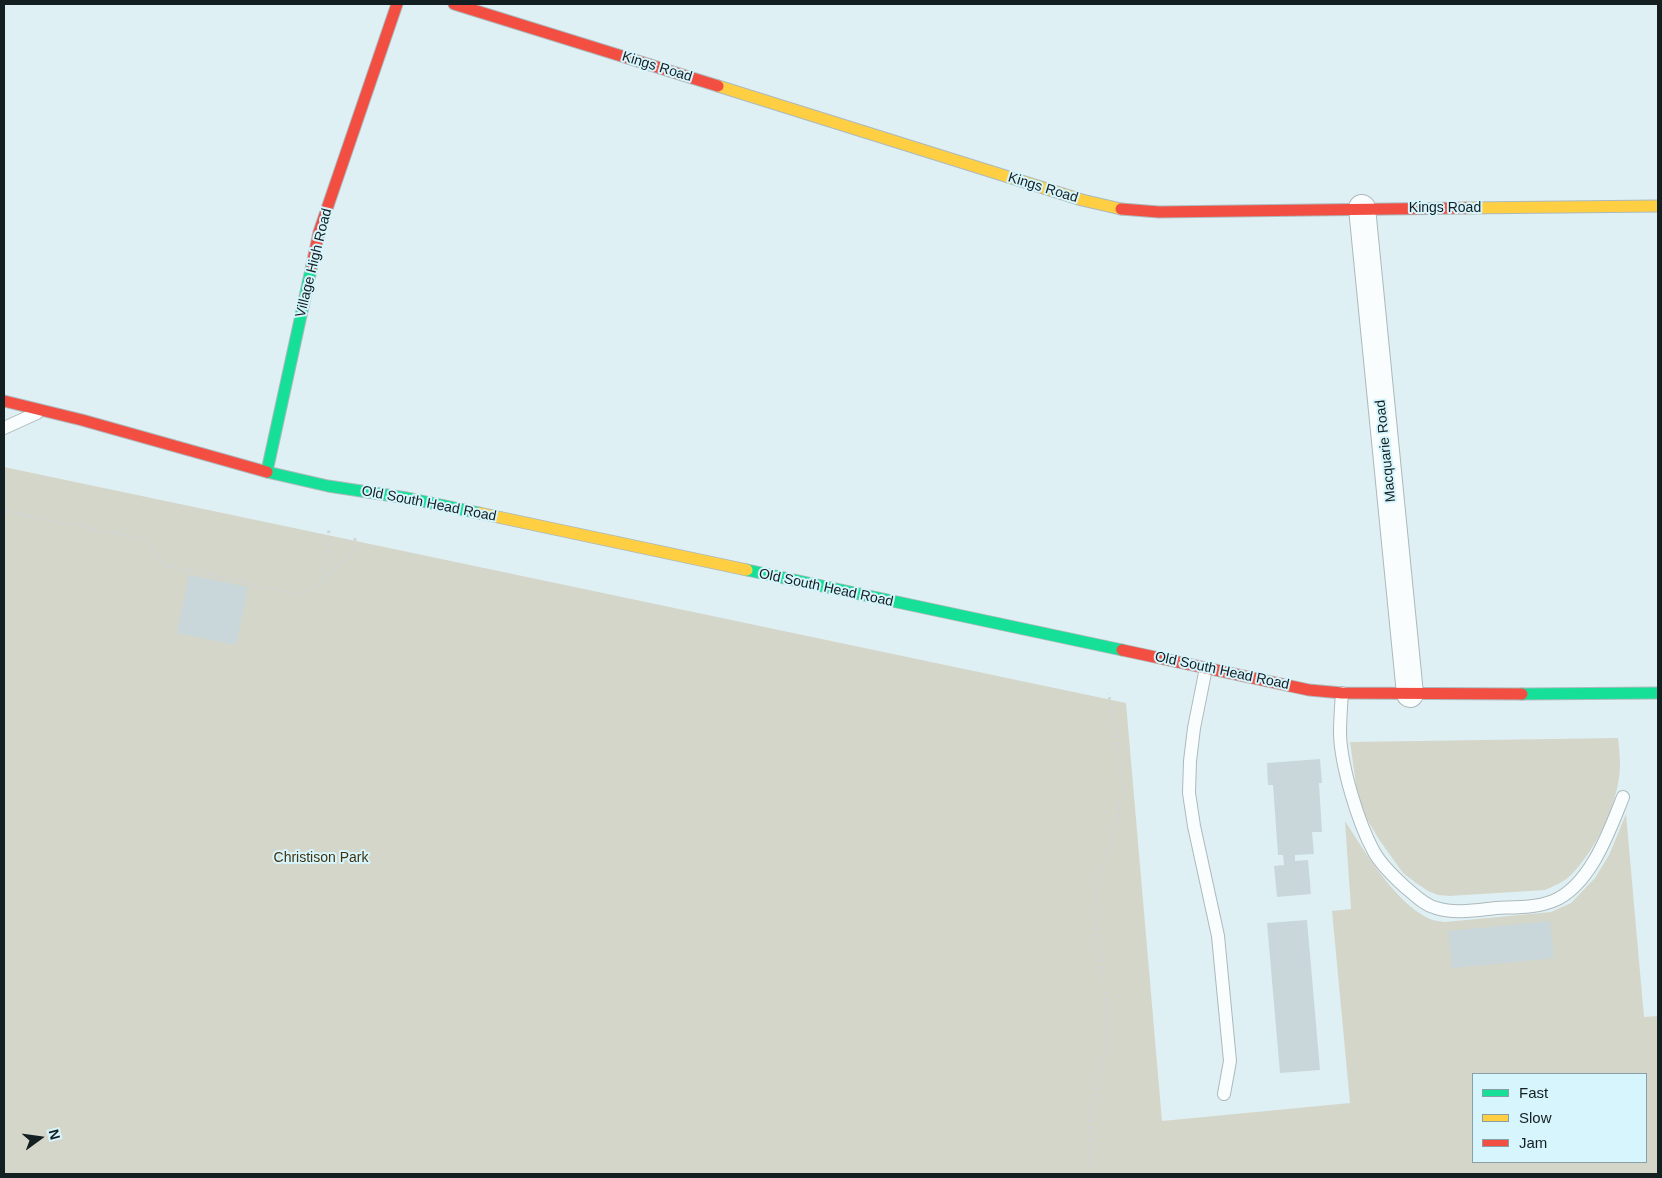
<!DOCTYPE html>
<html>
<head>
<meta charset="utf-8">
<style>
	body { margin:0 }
	#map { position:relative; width:1662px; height:1178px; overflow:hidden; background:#dff0f4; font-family:Arial,sans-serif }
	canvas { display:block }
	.frame { position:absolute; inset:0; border:5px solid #141f22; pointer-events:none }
	.legend { position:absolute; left:1472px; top:1073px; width:175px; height:90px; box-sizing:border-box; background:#d6f5fd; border:1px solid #889fa5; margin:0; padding:6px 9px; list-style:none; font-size:15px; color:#141f22 }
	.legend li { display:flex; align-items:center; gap:10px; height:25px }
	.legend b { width:25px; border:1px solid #889fa5 }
	.north { position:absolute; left:15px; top:1113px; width:50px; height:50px; -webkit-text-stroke:4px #d6f5fd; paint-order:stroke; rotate:76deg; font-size:14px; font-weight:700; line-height:20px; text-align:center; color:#141f22 }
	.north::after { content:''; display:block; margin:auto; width:18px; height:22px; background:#141f22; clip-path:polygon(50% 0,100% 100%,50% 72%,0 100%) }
</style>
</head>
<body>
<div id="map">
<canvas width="1662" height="1178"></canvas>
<div class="frame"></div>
<ul class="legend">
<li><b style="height:6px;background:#16e098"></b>Fast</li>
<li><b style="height:6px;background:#ffcf43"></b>Slow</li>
<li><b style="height:6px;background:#f24e42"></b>Jam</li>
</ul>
<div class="north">N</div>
</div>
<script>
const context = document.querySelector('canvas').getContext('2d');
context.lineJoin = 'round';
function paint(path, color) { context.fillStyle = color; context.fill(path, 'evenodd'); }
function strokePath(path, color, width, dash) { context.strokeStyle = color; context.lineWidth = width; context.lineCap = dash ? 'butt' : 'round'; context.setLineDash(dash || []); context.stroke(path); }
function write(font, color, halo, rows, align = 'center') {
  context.font = font + ' Arial,sans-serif'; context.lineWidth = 4; context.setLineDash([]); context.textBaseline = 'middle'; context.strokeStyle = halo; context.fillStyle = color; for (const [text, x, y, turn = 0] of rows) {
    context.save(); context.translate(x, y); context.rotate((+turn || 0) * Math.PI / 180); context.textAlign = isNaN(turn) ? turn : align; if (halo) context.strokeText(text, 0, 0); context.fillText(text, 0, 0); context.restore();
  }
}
paint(new Path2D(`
	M4 467 1126 703 1162 1121 1350 1103 1332 911 1351 909 1345 821C1365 852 1396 904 1430 919 1435 921 1440 921 1445 922L1551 912 1571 903 1595 878 1609 855 1626 814 1644 1017 1658 1016V1174H4ZM1473 1074H1646V1162H1473Z
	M1618 738C1619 747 1620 756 1620 765 1620 800 1596 850 1571 875 1564 882 1554 886 1545 890L1449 896 1438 895 1428 891 1416 883 1403 873 1380 841 1359 806 1350 742Z`), '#d5d6ca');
paint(new Path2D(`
	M189 575 248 587 236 645 177 633Z
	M1320 759 1322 783H1319L1322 832H1312L1314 854 1295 855V861L1308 860 1311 894 1277 897 1274 866 1284 865 1283 855H1278L1273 785H1268L1267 763Z
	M1307 920 1320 1070 1280 1073 1267 923Z
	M1550 921 1554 958 1452 968 1448 931Z`), '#c9d7da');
const lane = new Path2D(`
	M4 428 37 413
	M1206 668 1194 728 1190 761 1189 793 1194 826 1218 936 1230 1061 1224 1094
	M1342 693C1341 706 1340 720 1340 734 1341 766 1358 822 1373 850 1380 864 1394 877 1405 887 1415 895 1424 905 1436 908 1455 914 1477 910 1496 908 1515 907 1535 908 1553 901 1590 886 1609 832 1623 797`);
const street = new Path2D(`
	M1362 208 1410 694`);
const fast = new Path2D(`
	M267 471 312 265
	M267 472 328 486 407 498 479 513
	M747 570 1122 650
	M1522 694 1658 693`);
const slow = new Path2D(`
	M718 86 1082 200 1121 209
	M1466 208 1658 206
	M479 513 747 570`);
const jam = new Path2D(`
	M454 4 718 86
	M1121 209 1159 212 1466 208
	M312 265 319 232 397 4
	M4 401 82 420 267 472
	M1122 650 1309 690 1342 693 1522 694`);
strokePath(lane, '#acb9bc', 14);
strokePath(street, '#acb9bc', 28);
strokePath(fast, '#acb9bc', 13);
strokePath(slow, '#acb9bc', 13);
strokePath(jam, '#acb9bc', 13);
strokePath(new Path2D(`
	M4 511 144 539 164 565 300 595 323 581 329 530
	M323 580 352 552 356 535
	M1092 1174C1090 1157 1089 1139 1090 1122 1093 1093 1105 1065 1107 1036 1110 990 1091 942 1096 893 1098 870 1111 847 1116 825 1125 784 1118 733 1108 693`), '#cfd4d5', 3, [2.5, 4]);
strokePath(lane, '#fafdfd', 12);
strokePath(street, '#fafdfd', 26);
strokePath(fast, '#16e098', 11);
strokePath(slow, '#ffcf43', 11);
strokePath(jam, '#f24e42', 11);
write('14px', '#141f22', '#d6f5fd', [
	["Kings Road",657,67,17],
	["Kings Road",1043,188,17],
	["Kings Road",1445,208],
	["Village High Road",314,263,-76],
	["Macquarie Road",1386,451,-96],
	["Old South Head Road",429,504,11],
	["Old South Head Road",826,588,12],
	["Old South Head Road",1222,671,12]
]);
write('14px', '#43330c', '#d6f5fd', [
	["Christison Park",321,858]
]);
</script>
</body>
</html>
